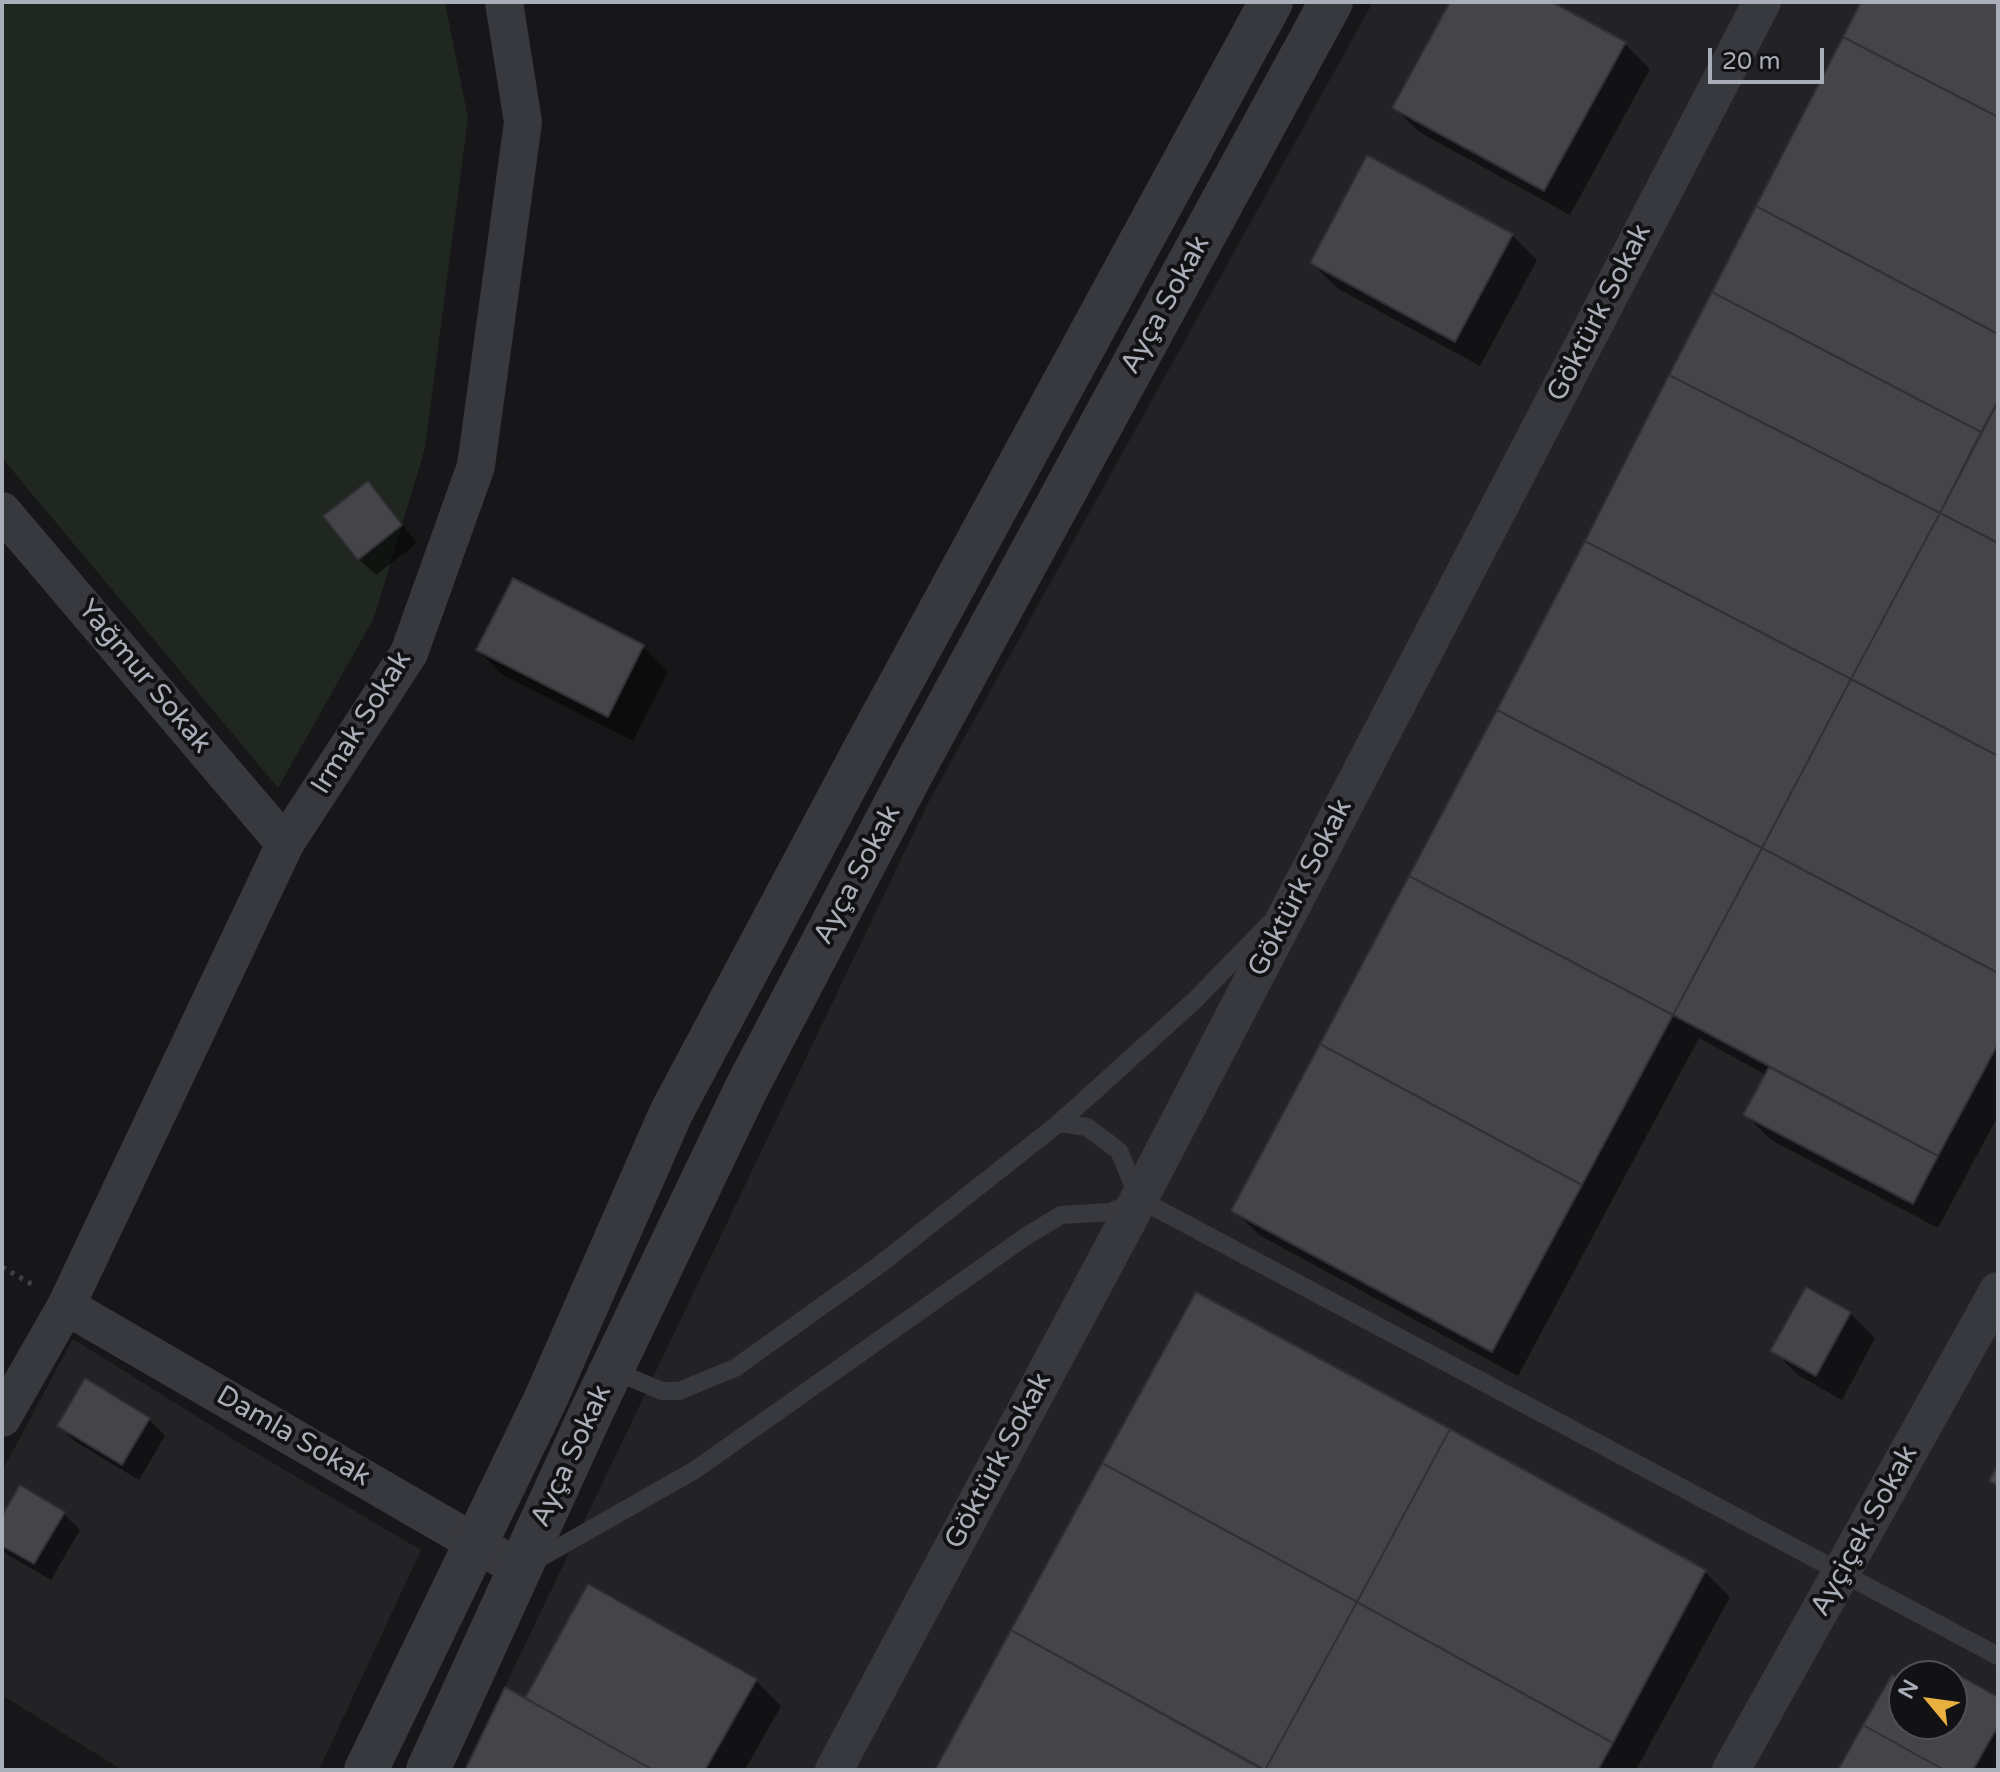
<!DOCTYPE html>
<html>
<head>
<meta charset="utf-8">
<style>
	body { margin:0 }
	#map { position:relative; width:2000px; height:1772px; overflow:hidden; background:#171719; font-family:"Varela Round",sans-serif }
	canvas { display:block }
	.frame { position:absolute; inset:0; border:4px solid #aaaeb8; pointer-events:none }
	.north { position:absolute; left:1888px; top:1660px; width:80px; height:80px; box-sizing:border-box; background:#121214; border:2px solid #4f5056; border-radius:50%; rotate:299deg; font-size:22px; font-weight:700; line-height:32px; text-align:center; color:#aaaeb8 }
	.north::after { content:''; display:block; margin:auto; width:28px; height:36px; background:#e8b03f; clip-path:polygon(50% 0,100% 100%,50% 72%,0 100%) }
	.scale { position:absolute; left:1708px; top:48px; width:116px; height:36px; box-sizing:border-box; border:4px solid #aaaeb8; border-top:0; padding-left:10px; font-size:24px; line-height:28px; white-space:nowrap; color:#aaaeb8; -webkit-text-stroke:6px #121214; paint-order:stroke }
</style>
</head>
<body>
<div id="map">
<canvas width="2000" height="1772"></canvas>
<div class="frame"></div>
<div class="north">N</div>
<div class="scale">20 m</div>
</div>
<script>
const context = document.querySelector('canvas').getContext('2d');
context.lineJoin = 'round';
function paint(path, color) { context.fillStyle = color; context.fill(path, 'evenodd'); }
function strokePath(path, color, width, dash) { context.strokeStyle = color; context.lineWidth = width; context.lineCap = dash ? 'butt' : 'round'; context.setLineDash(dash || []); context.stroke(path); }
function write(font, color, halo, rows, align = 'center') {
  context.font = font + ' "Varela Round",sans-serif'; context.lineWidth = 8; context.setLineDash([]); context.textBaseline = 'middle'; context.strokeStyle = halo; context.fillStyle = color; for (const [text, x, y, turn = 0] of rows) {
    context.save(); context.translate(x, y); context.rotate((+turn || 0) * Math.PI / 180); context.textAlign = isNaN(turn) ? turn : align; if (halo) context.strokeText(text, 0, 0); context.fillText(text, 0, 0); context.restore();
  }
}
paint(new Path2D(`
	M1373 2H1998V1770H465L928 803ZM1904 1676H1952V1724H1904Z
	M73 1339 244 1446 421 1550 319 1770H122L2 1695V1471Z`), '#232326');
paint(new Path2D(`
	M2 2H445L468 118 425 448 374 618 278 788 2 458Z`), '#1f2720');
paint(new Path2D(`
	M1452 2H1548L1625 44 1650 69 1570 215 1419 132 1394 107Z
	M1864 2H1998V1116L1938 1228 1771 1140 1746 1115 1766 1075 1699 1038 1518 1376 1259 1235 1234 1210 1499 710Z
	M1512 235 1537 260 1480 366 1337 288 1312 263Z
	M367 484 384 500 417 543 376 575 359 559Z
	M643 647 668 672 633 741 503 675 478 650Z
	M1197 1295 1705 1572 1730 1597 1636 1770H937Z
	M1850 1313 1875 1338 1842 1400 1798 1375 1773 1350Z
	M149 1419 165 1436 139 1480 76 1442 59 1426Z
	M64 1514 80 1530 51 1580 8 1555 2 1549V1520Z
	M1934 1664 1998 1700V1770H1841L1904 1684V1724H1952V1676H1927Z
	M756 1681 781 1706 745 1770H467L526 1701Z`), '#0007');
const building = new Path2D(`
	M1450 2H1552L1626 42 1544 191 1392 108Z
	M1861 2H1998V117L1843 37Z
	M1843 37 1998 117V334L1756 206Z
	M1367 155 1513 234 1455 342 1310 263Z
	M1756 206 1998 334V401L1981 432 1712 292Z
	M1712 292 1981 432 1940 513 1669 375Z
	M1669 375 1940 513 1851 679 1585 541Z
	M1998 402V543L1940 513Z
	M368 481 402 525 358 560 323 516Z
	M1940 513 1998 543V756L1851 679Z
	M1585 541 1851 679 1762 848 1497 710Z
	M513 578 644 645 608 717 476 650Z
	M1851 679 1998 756V973L1762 848Z
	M1497 710 1762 848 1673 1015 1409 876Z
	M1762 848 1998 973V1044L1938 1156 1673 1015Z
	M1409 876 1673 1015 1582 1185 1320 1044Z
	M1320 1044 1582 1185 1492 1352 1231 1211Z
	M1769 1067 1938 1156 1913 1204 1743 1115Z
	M1806 1287 1851 1312 1816 1376 1770 1351Z
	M1196 1292 1450 1429 1357 1602 1102 1463Z
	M85 1378 150 1418 122 1465 57 1426Z
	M1450 1429 1706 1570 1613 1743 1357 1602Z
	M1102 1463 1357 1602 1265 1770 1011 1630Z
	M1998 1465V1486L1989 1481Z
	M20 1485 65 1512 34 1564 2 1546V1516Z
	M588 1584 757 1679 705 1770H653L525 1698Z
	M1357 1602 1613 1743 1598 1770H1265Z
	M1011 1630 1263 1770H935Z
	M1933 1661 1998 1697V1726L1973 1770H1944L1863 1725 1892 1675 1904 1681V1724H1952V1676H1925Z
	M505 1687 525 1698 653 1770H465Z
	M1863 1725 1944 1770H1838Z`);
paint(building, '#444449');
strokePath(building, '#313135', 2);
strokePath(new Path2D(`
	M2 1267 35 1286`), '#3e4045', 5, [4, 6]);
strokePath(new Path2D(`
	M1059 1123 1194 1001 1269 924
	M612 1370 662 1391H679L735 1368 878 1266 1059 1123 1087 1127 1119 1151 1139 1199 1998 1656
	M533 1562 695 1470 1025 1237 1061 1215 1110 1212 1133 1202`), '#38393e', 18);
strokePath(new Path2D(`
	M2 511 285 844
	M66 1306 520 1569
	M2 1418 66 1306 285 844 409 653 476 466 523 122 504 2
	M834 1770 1139 1199 1762 2
	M1731 1770 1998 1291`), '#38393e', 38);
strokePath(new Path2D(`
	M366 1770 547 1396 671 1113 867 745 1271 2
	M428 1770 591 1413 747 1087 917 763 1331 2`), '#38393e', 44);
write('28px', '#aaaeb8', '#121214', [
	["Ayça Sokak",1166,305,-61],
	["Göktürk Sokak",1600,313,-63],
	["Yağmur Sokak",144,677,50],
	["Irmak Sokak",362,723,-58],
	["Ayça Sokak",858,875,-62],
	["Göktürk Sokak",1301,888,-63],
	["Damla Sokak",293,1437,30],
	["Ayça Sokak",572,1456,-65],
	["Göktürk Sokak",999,1461,-62],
	["Ayçiçek Sokak",1865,1531,-61]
]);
</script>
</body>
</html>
